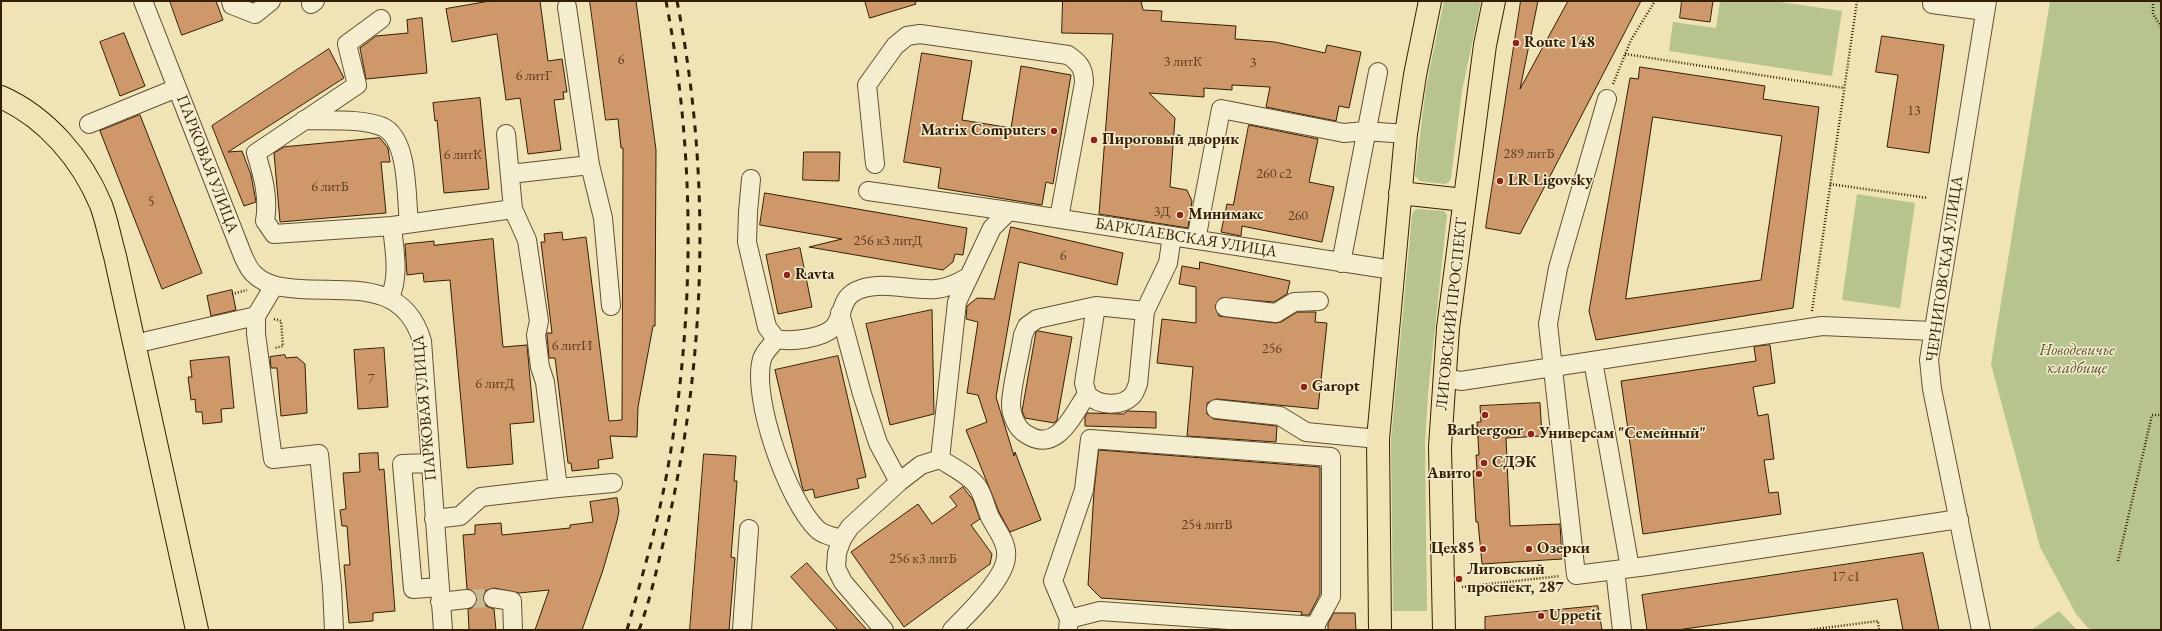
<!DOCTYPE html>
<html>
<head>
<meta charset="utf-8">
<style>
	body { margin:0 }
	#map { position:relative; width:2162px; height:631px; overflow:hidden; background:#f0e3b6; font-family:"EB Garamond",serif }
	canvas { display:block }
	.frame { position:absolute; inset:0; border:2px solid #341f04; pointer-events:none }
</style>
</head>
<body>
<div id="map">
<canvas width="2162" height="631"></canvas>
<div class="frame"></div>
</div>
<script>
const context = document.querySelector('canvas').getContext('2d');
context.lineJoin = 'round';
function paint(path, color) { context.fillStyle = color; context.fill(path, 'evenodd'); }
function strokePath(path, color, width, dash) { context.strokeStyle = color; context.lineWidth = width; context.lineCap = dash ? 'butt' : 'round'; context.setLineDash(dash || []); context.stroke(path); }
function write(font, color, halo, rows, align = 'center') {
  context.font = font + ' "EB Garamond",serif'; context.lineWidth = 3; context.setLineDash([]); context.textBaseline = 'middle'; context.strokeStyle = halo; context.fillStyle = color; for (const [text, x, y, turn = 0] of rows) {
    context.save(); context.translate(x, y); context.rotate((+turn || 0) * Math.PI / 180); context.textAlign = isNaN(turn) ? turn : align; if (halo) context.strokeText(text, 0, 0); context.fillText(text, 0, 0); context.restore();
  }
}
paint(new Path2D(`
	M1444 1H1481L1462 91 1451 178 1449 182 1445 184 1420 181 1415 176 1426 87Z
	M1720 1H1773L1842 11 1832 76 1669 51 1673 22 1716 28Z
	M2050 1H2161V630H2095L2088 628 2076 614 2040 547 1991 364Z
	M1857 194 1915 203 1900 308 1842 300Z
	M1418 209 1444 211 1447 215 1428 394 1425 444 1427 611H1393L1391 440 1412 215 1414 210Z
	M2059 611 2077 630H2034L2033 629Z`), '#b8c48f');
const building = new Path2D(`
	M170 1H216L223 20 182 35Z
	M490 1H540L548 61 562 59 567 92H563L564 99 554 100 561 150 528 154 520 98 506 100 497 34 452 42 446 9Z
	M590 1H636L656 150 655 326H653L638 407 637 437 610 436 613 458 598 460 599 468 572 471 571 463H568L555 358H549L547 335V333H552L541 242H545L544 234 562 232 563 240 586 237 609 421 622 420 623 148H621L618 119 606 120Z
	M865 1H915L916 4 870 18Z
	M1063 1H1141L1143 10 1162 11 1161 21 1236 26 1235 39 1275 42 1325 53 1327 45 1361 52 1349 108 1339 106 1336 121 1266 107 1270 87 1232 85V90L1204 88V97L1149 93 1175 118 1170 187 1187 190 1192 201 1188 228 1099 214 1113 34 1062 33Z
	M1521 1H1538L1520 89 1568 1H1641L1520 234 1486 228Z
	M1682 1H1713L1710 22 1680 18Z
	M422 18 427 73 366 79 360 48 376 36 408 33 407 20Z
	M124 33 145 86 120 96 100 42Z
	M1882 36 1944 45 1929 153 1887 147 1898 75 1876 72Z
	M329 49 344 78 228 152 242 151 251 175 256 202 244 206 212 126Z
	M922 53 972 61 962 120 1011 128 1021 66 1071 75 1053 184 1046 182 1042 205 938 188 941 168 904 162Z
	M1640 67 1765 86 1763 99 1819 107 1793 308 1596 340 1589 311 1630 78 1638 79ZM1653 117 1782 136 1761 280 1626 299Z
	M480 98 489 189 444 193 437 120 435 121 433 103Z
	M140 115 202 273 162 289 100 131Z
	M1249 125 1318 139 1309 182 1334 187 1322 242 1242 226 1241 236 1221 232 1227 204 1233 205Z
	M380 138 388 148 390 162H381L386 213 280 222 274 153 284 147Z
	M804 152H840L839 181 803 180Z
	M765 193 967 228 963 255 955 254 953 262 943 270 809 247 842 239 760 225Z
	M1011 227 1123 253 1117 285 1019 262 996 397 1014 456 1015 452 1041 520 1010 532 999 512 966 430 987 422 978 395 967 393 978 322 966 319 967 306 977 298 994 299Z
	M493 239 503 347 527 345 534 422 510 424 513 464 467 468 450 280 424 282 423 273 407 275 405 244 434 241V245Z
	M800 248 812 307 778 314 766 255Z
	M1200 262 1290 281 1287 294 1274 302 1221 298 1215 306 1219 316 1275 323 1281 322 1297 312H1316L1315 322 1327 323 1318 409 1217 399 1207 403V414L1214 419 1277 426 1276 442 1187 436 1193 367 1157 363 1162 319 1196 323V287L1179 284 1182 266 1199 269Z
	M232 290 236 310 211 316 207 296Z
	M932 310 934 414 890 425 866 324Z
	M1038 331 1072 337 1057 420 1054 423 1025 418 1022 411 1036 332Z
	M1770 345 1775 383 1753 387 1758 416 1768 414 1774 459 1764 460 1769 493 1778 492 1781 514 1643 534 1621 381 1756 361 1754 347Z
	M384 348 388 407 358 409 354 350Z
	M285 355 286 358 297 357 305 364 307 413 281 416 277 368H271L270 357Z
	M838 356 866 477 857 479 859 488 815 498 813 489 804 491 802 486 775 370Z
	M229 357 234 408 221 409 222 422 203 424 202 412H196L195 399 191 400 188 377H192L190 361Z
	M1540 403 1542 436 1506 438 1510 526 1560 524 1562 559 1482 564 1478 522H1476L1473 471H1477L1476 455H1479L1477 422H1481L1480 406Z
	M1128 411 1156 412V428L1085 426V417L1087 413 1123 414Z
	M1099 450 1320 467V594L1309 615H1301L1302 612 1101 598 1088 585 1094 492Z
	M378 453 379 470 384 469 395 611 373 613V621L349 623 344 565H350L347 526H342L340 510 346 509 343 473 360 472 359 454Z
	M704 454 736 456 734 481H737L731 557 735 558 729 630H690Z
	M963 487 973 500 980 519 971 525 992 554 990 564 904 627 851 552 918 504 932 524 957 506 950 497Z
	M617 498 619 511 617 521 603 570 582 630H535L549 590 519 593 494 588 485 591 483 597 486 606 494 609 496 630H469L468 609 474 607 477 598 475 592 467 589 463 535 475 534V525L501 523 502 535 570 528V525L593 522 590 502Z
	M1923 553 1939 630H1903L1897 599 1677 630H1647L1642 595Z
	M807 563 867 630H838L791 577Z
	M1598 606 1602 630H1485V617Z
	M1334 613H1355L1356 630H1328V624Z`);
paint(building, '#cf986b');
strokePath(building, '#341f04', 1);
strokePath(new Path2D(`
	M467 599 493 598`), '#cabc92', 18, [18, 9]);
const minor = new Path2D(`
	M143 1 243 256C246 262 249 270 254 274 266 286 284 288 300 289 350 292 404 280 422 341L443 630
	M231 1 232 5 255 14 271 1
	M1932 1V4L1985 11
	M311 4 315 1
	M381 19 347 44 357 85 256 153C263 176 269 197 265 221L274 234 392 226
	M1607 99 1558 268 1548 324 1576 575 1647 566 1959 519
	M304 120C327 121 362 118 383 127 409 139 406 198 409 223
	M89 124 177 88
	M875 164 867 85 895 46 907 36 920 34 1068 55C1080 63 1084 69 1084 83L1059 218
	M590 165 603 218 611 306
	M510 174 590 165 567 7
	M751 179 748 212 747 242 767 327 776 339C791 342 822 339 834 327 845 314 839 296 861 289 885 281 911 291 936 289 948 288 958 283 968 277
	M868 191 1009 211 1393 270
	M513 209 527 240 539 321 536 335 540 367 545 382 558 488 613 483
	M1196 240 1221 109 1344 133 1365 131 1406 134
	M1341 263 1378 72
	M274 286 256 316V334L273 459 319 454 332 587 334 630
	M390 297C400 275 394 249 392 226L513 209 506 134
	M1096 306 1084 383C1085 386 1086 392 1088 395 1099 406 1121 407 1132 396 1135 393 1136 388 1138 384L1145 311 1168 263 1172 236
	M1225 307 1276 313 1294 302 1319 301
	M840 313 862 394 878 443 899 482
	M776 339C772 345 764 352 762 359 751 398 788 501 817 529 823 535 834 537 842 539
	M147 341 256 316
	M1593 361 1630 568
	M1445 378 1461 381 1822 326 1932 331
	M1087 394C1072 416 1057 454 1026 434 1017 429 1011 415 1011 405 1011 387 1020 355 1023 335L1027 326 1037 319 1096 306 1145 311
	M1216 409 1280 416 1306 432 1378 439
	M940 459 957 302 992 228 1009 211
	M940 459C952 467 972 476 979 489 984 498 986 508 990 517 996 529 1008 543 1006 557 1005 579 967 615 952 630
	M431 463 402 464 413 589 439 587
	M434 519 460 516 481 497 558 488
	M1615 570 1622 630
	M493 598 512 601 513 630
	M440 602 467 599
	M1069 619 1100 611 1315 626 1316 630
	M742 630 749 529
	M884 630 843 582 836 568 837 553 842 539 850 527 899 482 921 465 940 459
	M1068 630 1069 619 1053 581 1084 490 1090 439 1331 457V597L1315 626
	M1981 630 1932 389 1929 360 1987 1`);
const major = new Path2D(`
	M1 97C46 117 82 159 101 205 107 221 110 239 115 256L197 630
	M1400 193 1464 200
	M1380 630 1378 439 1406 134 1415 75 1430 1
	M1444 630 1440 447 1448 328 1485 45 1494 1`);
strokePath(minor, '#635030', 20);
strokePath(major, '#341f04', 24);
strokePath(new Path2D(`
	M2153 1V14L2161 27
	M1625 54 1844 88
	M1613 84 1631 40 1655 1
	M1830 184 1928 198
	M232 294 247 290
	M1812 311 1857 1
	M274 319 281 321 283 346 275 348
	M2118 561 2152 415H2161
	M1462 587 1560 576
	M1808 630 1878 621 1879 630`), '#341f04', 2.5, [1, 2]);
strokePath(minor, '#f5edd0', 18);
strokePath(major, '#f0e3b6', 22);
strokePath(new Path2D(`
	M627 630C641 580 656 530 666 478 695 322 696 157 666 1
	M639 630C648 606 654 581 660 556 706 377 713 183 677 1`), '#341f04', 3, [7, 7]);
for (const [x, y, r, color] of [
	[1516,43,4,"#8f2418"],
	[1054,131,4,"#8f2418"],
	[1094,140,4,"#8f2418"],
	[1500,181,4,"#8f2418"],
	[1180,215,4,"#8f2418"],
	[787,275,4,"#8f2418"],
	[1304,387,4,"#8f2418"],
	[1485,415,4,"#8f2418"],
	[1531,434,4,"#8f2418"],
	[1484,463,4,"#8f2418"],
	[1479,474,4,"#8f2418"],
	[1483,549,4,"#8f2418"],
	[1529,549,4,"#8f2418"],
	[1459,579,4,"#8f2418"],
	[1541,616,4,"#8f2418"]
]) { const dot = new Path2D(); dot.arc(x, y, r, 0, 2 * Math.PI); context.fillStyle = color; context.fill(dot); strokePath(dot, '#f5edd0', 1.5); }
write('14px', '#5b3d1e', null, [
	["6",621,60],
	["3 литК",1183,62],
	["3",1253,63],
	["6 литГ",534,76],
	["13",1914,111],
	["289 литБ",1529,154],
	["6 литК",463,155],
	["260 с2",1274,174],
	["6 литБ",330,187],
	["5",151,202],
	["3Д",1162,212],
	["260",1298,216],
	["256 к3 литД",888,241],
	["6",1063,256],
	["6 литИ",572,346],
	["256",1272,349],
	["7",371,379],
	["6 литД",495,384],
	["254 литВ",1207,525],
	["256 к3 литБ",923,559],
	["17 с1",1846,577]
]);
write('bold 16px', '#341f04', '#f5edd0', [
	["Route 148",1524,43],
	["Matrix Computers",1046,131,"right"],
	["Пироговый дворик",1102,140],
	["LR Ligovsky",1508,181],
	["Минимакс",1188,215],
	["Ravta",795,275],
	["Garopt",1312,387],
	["Barbergoor",1485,431,"center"],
	["Универсам \"Семейный\"",1539,434],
	["СДЭК",1492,463],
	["Авито",1471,474,"right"],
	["Цех85",1475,549,"right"],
	["Озерки",1537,549],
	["Лиговский",1467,570],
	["проспект, 287",1467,588],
	["Uppetit",1549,616]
], 'left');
write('16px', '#341f04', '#f5edd0', [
	["ПАРКОВАЯ УЛИЦА",207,164,69],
	["БАРКЛАЕВСКАЯ УЛИЦА",1186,238,9],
	["ЧЕРНИГОВСКАЯ УЛИЦА",1945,269,-82],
	["ЛИГОВСКИЙ ПРОСПЕКТ",1452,314,-84],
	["ПАРКОВАЯ УЛИЦА",425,408,-95]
]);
write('italic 16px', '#5c512e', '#f5edd0', [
	["Новодевичье",2077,351],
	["кладбище",2077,369]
]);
</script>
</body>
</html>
